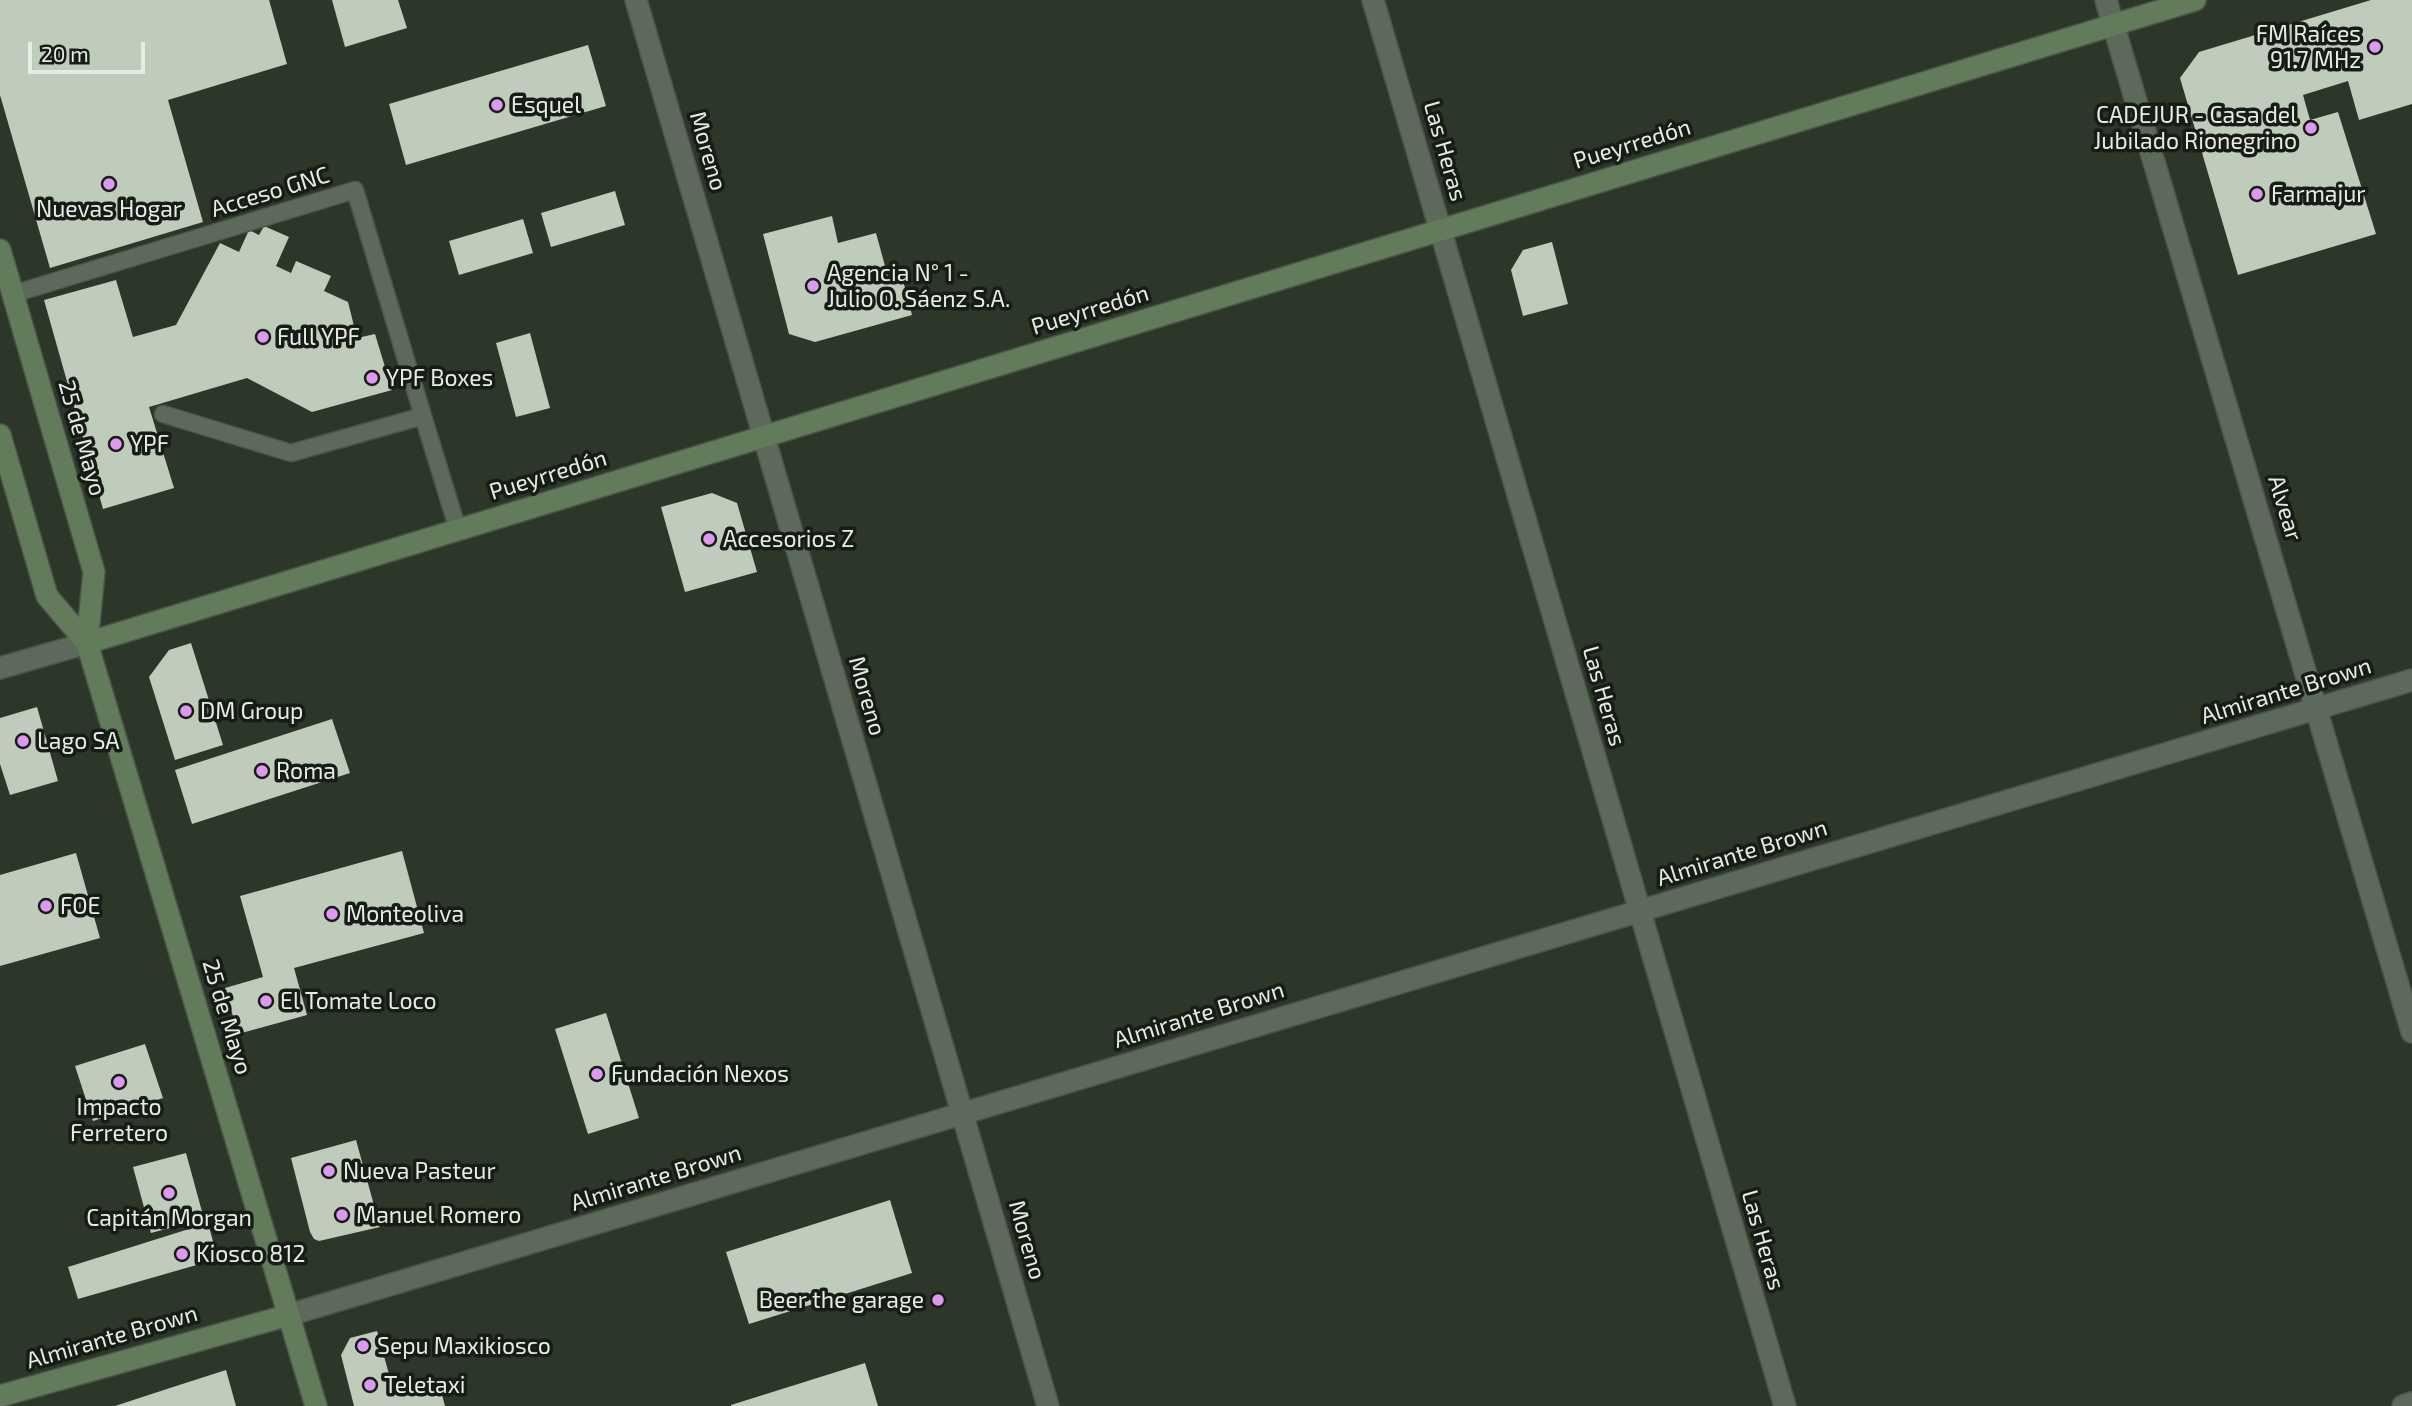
<!DOCTYPE html>
<html>
<head>
<meta charset="utf-8">
<style>
	body { margin:0 }
	#map { position:relative; width:2412px; height:1406px; overflow:hidden; background:#2c3629; font-family:"Exo 2",sans-serif }
	canvas { display:block }
	.scale { position:absolute; left:28px; top:42px; width:117px; height:32px; box-sizing:border-box; border:4px solid #e6ece4; border-top:0; padding-left:9px; font-size:21px; line-height:24px; white-space:nowrap; color:#e6ece4; -webkit-text-stroke:5px #171c16; paint-order:stroke }
</style>
</head>
<body>
<div id="map">
<canvas width="2412" height="1406"></canvas>
<div class="scale">20 m</div>
</div>
<script>
const context = document.querySelector('canvas').getContext('2d');
context.lineJoin = 'round';
function paint(path, color) { context.fillStyle = color; context.fill(path, 'evenodd'); }
function strokePath(path, color, width, dash) { context.strokeStyle = color; context.lineWidth = width; context.lineCap = dash ? 'butt' : 'round'; context.setLineDash(dash || []); context.stroke(path); }
function write(font, color, halo, rows, align = 'center') {
  context.font = font + ' "Exo 2",sans-serif'; context.lineWidth = 7; context.setLineDash([]); context.textBaseline = 'middle'; context.strokeStyle = halo; context.fillStyle = color; for (const [text, x, y, turn = 0] of rows) {
    context.save(); context.translate(x, y); context.rotate((+turn || 0) * Math.PI / 180); context.textAlign = isNaN(turn) ? turn : align; if (halo) context.strokeText(text, 0, 0); context.fillText(text, 0, 0); context.restore();
  }
}
paint(new Path2D(`
	M0 0H269L287 64 168 100 203 222 50 268 0 95Z
	M332 0H398L407 28 345 47Z
	M2371 0H2412V104L2359 120 2348 81 2303 95 2310 120 2338 112 2376 234 2238 275 2180 78 2199 52Z
	M588 45 606 106 406 165 389 104Z
	M615 191 625 225 551 247 541 213Z
	M832 216 838 243 876 233 888 277 901 273 912 315 815 342 789 334 763 234Z
	M523 219 533 253 459 275 449 241Z
	M264 226 289 237 276 266 291 273 296 261 331 276 324 291 348 302 357 338 375 334 392 390 312 412 247 378 149 407 174 488 103 509 44 300 116 280 133 337 176 325 220 243 239 252 249 230 259 235Z
	M1552 242 1568 304 1523 316 1511 270 1523 250Z
	M530 333 550 408 516 417 496 343Z
	M712 493 737 503 757 572 685 592 661 507Z
	M191 643 223 745 175 760 149 677 169 650Z
	M37 707 58 781 10 795 0 764V718Z
	M332 719 350 773 192 824 175 770Z
	M402 851 424 933 294 968 307 1015 238 1034 225 988 263 977 240 896Z
	M76 853 100 938 0 966V875Z
	M606 1013 639 1118 588 1134 555 1029Z
	M145 1044 163 1098 93 1121 75 1066Z
	M356 1140 380 1227 319 1241 314 1239 310 1232 291 1158Z
	M186 1153 204 1219 151 1233 133 1167Z
	M890 1200 912 1273 749 1324 726 1252Z
	M208 1223 214 1245 207 1262 78 1299 68 1267Z
	M377 1331 394 1392 438 1380 445 1406H354L341 1355 350 1338Z
	M865 1363 878 1406H731V1405Z
	M226 1370 236 1406H115L173 1387Z`), '#bfccbb');
const lane = new Path2D(`
	M13 294 355 190 423 416
	M163 414 291 453 423 416 458 530`);
const street = new Path2D(`
	M636 0 1048 1406
	M1373 0 1785 1406
	M2106 0 2412 1032
	M0 668 87 643
	M289 1315 2412 680
	M2403 1406 2412 1403`);
const secondary = new Path2D(`
	M0 250 94 572 87 643 316 1406
	M0 435 47 596 87 643
	M87 643 2195 0
	M0 1396 289 1315`);
strokePath(lane, '#4b5448', 19);
strokePath(street, '#4b5448', 24);
strokePath(secondary, '#4b5448', 24);
strokePath(lane, '#5d695a', 16);
strokePath(street, '#5d695a', 21);
strokePath(secondary, '#627b5b', 21);
for (const [x, y, r, color] of [
	[2375,47,7,"#df98f2"],
	[497,105,7,"#df98f2"],
	[2311,128,7,"#df98f2"],
	[109,184,7,"#df98f2"],
	[2257,194,7,"#df98f2"],
	[813,286,7,"#df98f2"],
	[263,337,7,"#df98f2"],
	[372,378,7,"#df98f2"],
	[116,444,7,"#df98f2"],
	[709,539,7,"#df98f2"],
	[186,711,7,"#df98f2"],
	[23,741,7,"#df98f2"],
	[262,771,7,"#df98f2"],
	[46,906,7,"#df98f2"],
	[332,914,7,"#df98f2"],
	[266,1001,7,"#df98f2"],
	[597,1074,7,"#df98f2"],
	[119,1082,7,"#df98f2"],
	[329,1171,7,"#df98f2"],
	[169,1193,7,"#df98f2"],
	[342,1215,7,"#df98f2"],
	[182,1254,7,"#df98f2"],
	[938,1300,7,"#df98f2"],
	[363,1346,7,"#df98f2"],
	[370,1385,7,"#df98f2"]
]) { const dot = new Path2D(); dot.arc(x, y, r, 0, 2 * Math.PI); context.fillStyle = color; context.fill(dot); strokePath(dot, '#171c16', 2.5); }
write('23px', '#e6ece4', '#171c16', [
	["FM Raíces",2361,34,"right"],
	["91.7 MHz",2361,60,"right"],
	["Esquel",511,105],
	["CADEJUR - Casa del",2297,115,"right"],
	["Jubilado Rionegrino",2297,141,"right"],
	["Farmajur",2271,194],
	["Nuevas Hogar",109,209,"center"],
	["Agencia N° 1 -",827,273],
	["Julio O. Sáenz S.A.",827,299],
	["Full YPF",277,337],
	["YPF Boxes",386,378],
	["YPF",130,444],
	["Accesorios Z",723,539],
	["DM Group",200,711],
	["Lago SA",37,741],
	["Roma",276,771],
	["FOE",60,906],
	["Monteoliva",346,914],
	["El Tomate Loco",280,1001],
	["Fundación Nexos",611,1074],
	["Impacto",119,1107,"center"],
	["Ferretero",119,1133,"center"],
	["Nueva Pasteur",343,1171],
	["Manuel Romero",356,1215],
	["Capitán Morgan",169,1218,"center"],
	["Kiosco 812",196,1254],
	["Beer the garage",924,1300,"right"],
	["Sepu Maxikiosco",377,1346],
	["Teletaxi",384,1385]
], 'left');
write('23px', '#e6ece4', '#171c16', [
	["Pueyrredón",1632,144,-17],
	["Moreno",708,151,74],
	["Las Heras",1445,151,74],
	["Acceso GNC",270,192,-17],
	["Pueyrredón",1090,310,-17],
	["25 de Mayo",82,438,74],
	["Pueyrredón",548,475,-17],
	["Alvear",2285,508,73],
	["Almirante Brown",2286,691,-17],
	["Moreno",867,696,74],
	["Las Heras",1604,696,74],
	["Almirante Brown",1742,853,-17],
	["Almirante Brown",1199,1015,-17],
	["25 de Mayo",227,1017,73],
	["Almirante Brown",656,1178,-17],
	["Moreno",1027,1240,74],
	["Las Heras",1763,1240,74],
	["Almirante Brown",112,1337,-16]
]);
</script>
</body>
</html>
